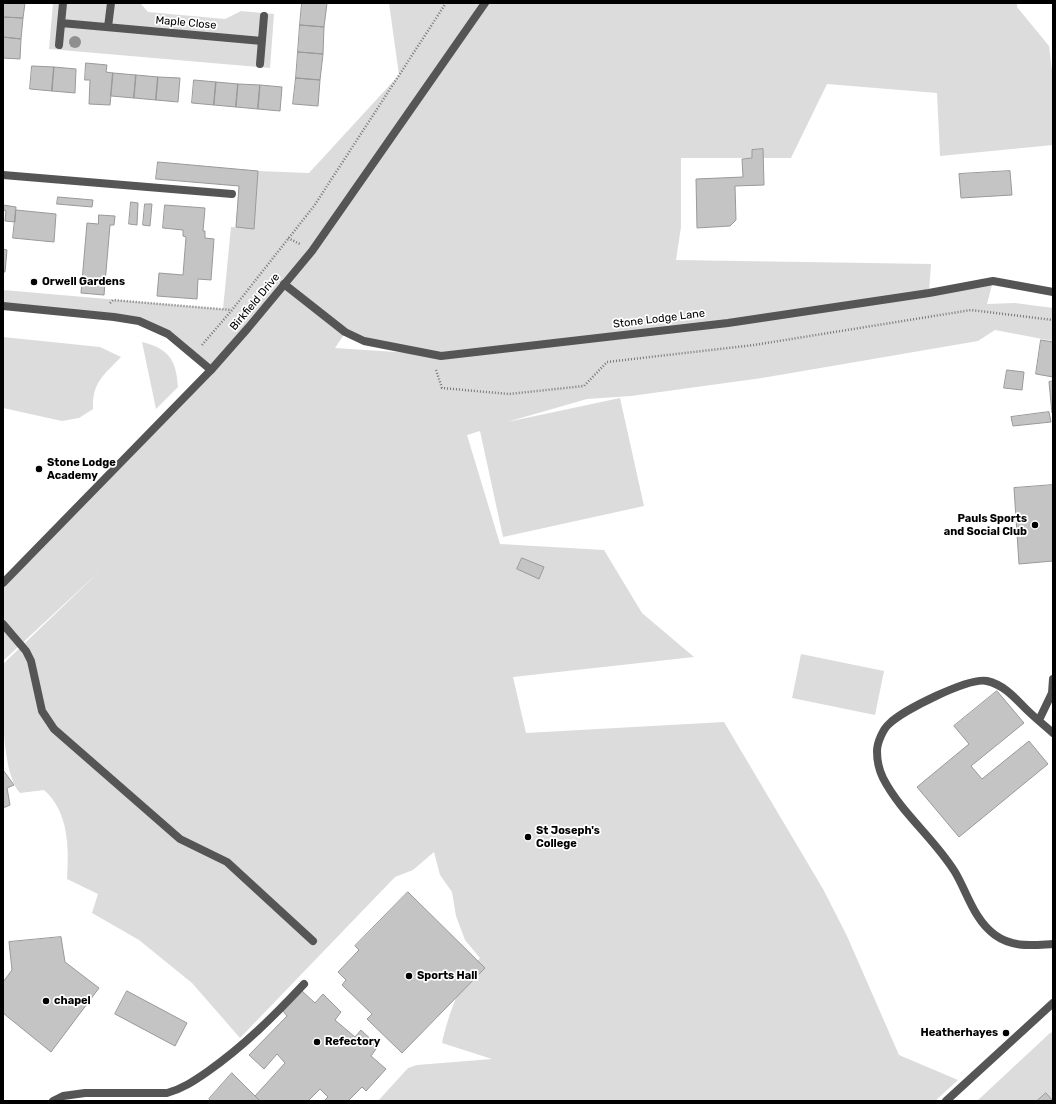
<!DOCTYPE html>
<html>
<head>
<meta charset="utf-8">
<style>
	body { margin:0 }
	#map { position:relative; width:1056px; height:1104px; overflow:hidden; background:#fff; font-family:Rubik,sans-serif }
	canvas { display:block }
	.frame { position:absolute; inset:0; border:4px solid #000; pointer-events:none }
</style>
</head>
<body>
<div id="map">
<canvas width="1056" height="1104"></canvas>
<div class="frame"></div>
</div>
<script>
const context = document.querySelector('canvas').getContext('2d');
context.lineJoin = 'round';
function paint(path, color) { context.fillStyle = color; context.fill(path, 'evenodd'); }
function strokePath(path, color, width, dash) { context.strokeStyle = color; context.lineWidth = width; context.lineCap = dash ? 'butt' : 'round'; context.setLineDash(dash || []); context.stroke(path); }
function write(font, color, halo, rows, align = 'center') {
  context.font = font + ' Rubik,sans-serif'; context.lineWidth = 3.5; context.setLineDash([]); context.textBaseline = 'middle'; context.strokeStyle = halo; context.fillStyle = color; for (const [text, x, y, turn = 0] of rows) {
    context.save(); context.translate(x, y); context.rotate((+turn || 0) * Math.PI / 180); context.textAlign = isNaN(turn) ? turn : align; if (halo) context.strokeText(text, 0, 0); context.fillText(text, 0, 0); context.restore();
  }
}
paint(new Path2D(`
	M53 3H140L148 12 225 19 241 11 274 14 270 68 49 49Z
	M389 3H1017V7L1049 46 1053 79V145L940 156 937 93 827 84 791 158H681V227L676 260 931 264 929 292 993 281 987 304 1015 303 1053 308V341L995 330 978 341 762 378 631 396 587 399 507 422 620 398 644 506 503 537 480 431 467 435 500 544 604 550 642 613 694 657 513 677 526 733 724 722 823 889 847 936 899 1055 958 1080 935 1101H378L408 1068 417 1065 492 1059 442 1043C448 1016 461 978 480 958L465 940 456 916 452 892 440 875 434 852 413 870 395 877 240 1038 192 983 139 940 92 913 98 894 67 879C69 848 69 812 44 790L20 793C0 770 3 696 3 664L103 568 3 661V583L211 370 149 324 3 306V290L223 309 231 227 254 228 258 171 309 173 399 75ZM345 333 426 354 335 348Z
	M3 337 100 347 121 357C104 375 92 382 93 409L79 418 62 421 3 408Z
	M142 342C169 349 176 359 178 387L156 409Z
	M801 654 884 671 875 715 792 698Z
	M1053 1032V1101H977L1050 1033Z`), '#dcdcdc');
const building = new Path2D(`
	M3 3H25L23 18 3 17Z
	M302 3H327L324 27 300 25Z
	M3 17 23 18 21 39 3 37Z
	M300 25 324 27 323 54 298 52Z
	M3 37 21 39 20 59 3 58Z
	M298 52 323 54 320 80 296 78Z
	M86 63 107 65 106 72 113 73 110 105 89 104 90 80H85Z
	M32 66 54 67 52 91 30 89Z
	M54 67 76 69 75 93 52 91Z
	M113 73 136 75 134 98 111 96Z
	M136 75 158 77 156 100 134 98Z
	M158 77 180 78 178 102 156 100Z
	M296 78 320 80 318 106 293 104Z
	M194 80 216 82 214 105 192 103Z
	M216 82 238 84 236 107 214 105Z
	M238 84 260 85 258 109 236 107Z
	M260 85 282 87 280 111 258 109Z
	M763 149 764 185 735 186 736 220 730 226 697 228 696 179 743 177 742 159 752 158V150Z
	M158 162 258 171 254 229 236 227 239 186 156 179Z
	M1010 171 1012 195 961 198 959 174Z
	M58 197 93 200 92 207 57 204Z
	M131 202 138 203 137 225 129 224Z
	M145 204H152L150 226 143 225Z
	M3 205 16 207 15 222 5 221 6 211 3 210Z
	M165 205 205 208 203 231H205V238L214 239 211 280 198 279 197 299 157 296 159 273 183 275 186 237 183 236V230L163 228Z
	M16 210 56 214 54 242 13 238Z
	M99 215 115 216 114 225H110L104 295 81 293 87 223 98 224Z
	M3 249 7 250 5 272H3Z
	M1041 340 1053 342V377L1036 374Z
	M1007 370 1024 372 1022 390 1004 388Z
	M1053 381V413H1052L1049 382Z
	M1049 412 1051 422 1013 426 1011 417Z
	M1053 485V561L1019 564 1014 488Z
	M522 558 544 567 539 579 517 569Z
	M997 691 1024 723 971 766 982 779 1029 741 1048 764 959 837 917 787 969 744 954 726Z
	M3 770 14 785 7 788 10 805 3 808Z
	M408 892 485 968 402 1053 367 1019 372 1014 342 985 346 980 338 972 359 950 355 946Z
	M61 937 65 962 99 988 51 1052 3 1013V982L12 970 9 942Z
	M127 991 187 1023 175 1046 115 1014Z
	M302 991 315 1003 323 994 341 1012 335 1020 355 1037 361 1030 378 1046 371 1056 386 1069 366 1091 362 1087 348 1101H324L328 1097 320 1089 308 1101H260L255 1096 285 1063 277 1054 264 1069 249 1055 287 1016 283 1011Z
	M232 1073 260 1101H211L209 1099Z
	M1046 1093 1053 1101H1037Z`);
paint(building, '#c4c4c4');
strokePath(building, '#999', 1);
strokePath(new Path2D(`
	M288 238 300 244
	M110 303 113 300 231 310
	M202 345 232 310 314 206 446 3
	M436 370 442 388 509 394 584 386 607 362 754 345 971 310 1053 320`), '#777', 2.5, [1, 2]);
strokePath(new Path2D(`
	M3 175 232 194
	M3 624 26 651 31 661 42 711 54 729 180 839 227 862 313 941
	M1039 720 1052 693 1053 679
	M1053 733C1044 725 1034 717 1026 709 1014 697 1004 685 987 681 969 677 903 710 889 724 883 729 877 743 877 751 877 759 879 770 883 778 901 813 934 838 955 872 967 892 974 920 995 935 1013 948 1032 945 1053 944
	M53 1101 63 1096 85 1093H167C182 1089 194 1081 207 1072 244 1046 274 1016 304 984`), '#555', 8);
strokePath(new Path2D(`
	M61 23 262 41
	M108 27 111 3
	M59 45 63 3
	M260 64 264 16
	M284 284 345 332 364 341 441 356 728 323 929 293 993 281 1053 292
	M3 306 114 317 139 321 168 334 211 370`), '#555', 8);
strokePath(new Path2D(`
	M3 583 211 370 248 328 312 251 485 3
	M946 1101 1053 1003`), '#555', 8);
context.fillStyle = '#8f8f8f';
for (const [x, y] of [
	[75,42]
]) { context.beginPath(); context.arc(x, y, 6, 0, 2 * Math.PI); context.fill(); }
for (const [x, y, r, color] of [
	[34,282,4,"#000"],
	[39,469,4,"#000"],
	[1035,525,4,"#000"],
	[528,837,4,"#000"],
	[409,976,4,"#000"],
	[46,1001,4,"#000"],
	[1006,1033,4,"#000"],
	[317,1042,4,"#000"]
]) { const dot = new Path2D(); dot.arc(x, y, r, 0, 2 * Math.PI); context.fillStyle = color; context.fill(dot); strokePath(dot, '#fff', 1.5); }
write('11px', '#000', '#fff', [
	["Maple Close",186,23,5],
	["Birkfield Drive",255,302,-50],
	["Stone Lodge Lane",659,319,-7]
]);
write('bold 11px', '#000', '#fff', [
	["Orwell Gardens",42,282],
	["Stone Lodge",47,463],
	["Academy",47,476],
	["Pauls Sports",1027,519,"right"],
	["and Social Club",1027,532,"right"],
	["St Joseph's",536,831],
	["College",536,844],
	["Sports Hall",417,976],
	["chapel",54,1001],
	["Heatherhayes",998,1033,"right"],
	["Refectory",325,1042]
], 'left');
</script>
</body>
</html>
